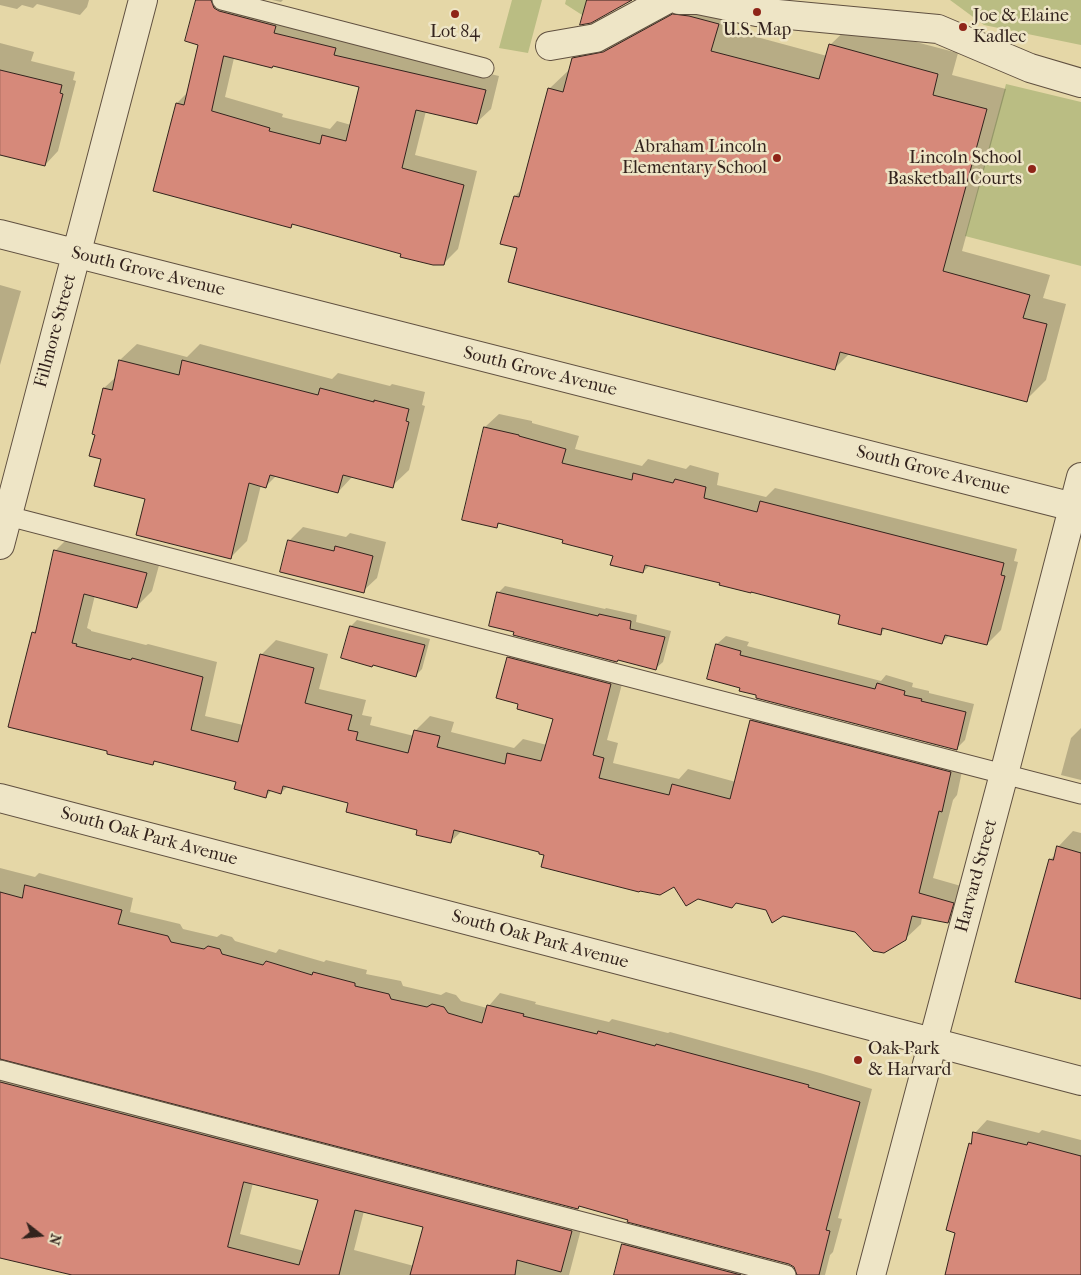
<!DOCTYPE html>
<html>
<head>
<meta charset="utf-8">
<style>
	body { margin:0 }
	#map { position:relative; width:1081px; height:1275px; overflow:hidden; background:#e5d7a7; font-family:"IM FELL French Canon",serif }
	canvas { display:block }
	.north { position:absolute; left:15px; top:1210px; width:50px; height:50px; -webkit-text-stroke:4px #eee5c6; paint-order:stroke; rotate:106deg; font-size:14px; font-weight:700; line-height:20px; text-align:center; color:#33231d }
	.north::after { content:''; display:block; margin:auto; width:18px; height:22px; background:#33231d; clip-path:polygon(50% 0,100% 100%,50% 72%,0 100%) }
</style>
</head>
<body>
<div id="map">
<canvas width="1081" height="1275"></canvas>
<div class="north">N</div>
</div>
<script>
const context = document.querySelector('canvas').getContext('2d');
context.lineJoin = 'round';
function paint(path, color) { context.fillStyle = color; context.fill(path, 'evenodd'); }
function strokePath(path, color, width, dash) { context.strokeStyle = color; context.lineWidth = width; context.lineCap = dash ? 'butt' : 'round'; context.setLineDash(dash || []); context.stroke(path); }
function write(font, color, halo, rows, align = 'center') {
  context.font = font + ' "IM FELL French Canon",serif'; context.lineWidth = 5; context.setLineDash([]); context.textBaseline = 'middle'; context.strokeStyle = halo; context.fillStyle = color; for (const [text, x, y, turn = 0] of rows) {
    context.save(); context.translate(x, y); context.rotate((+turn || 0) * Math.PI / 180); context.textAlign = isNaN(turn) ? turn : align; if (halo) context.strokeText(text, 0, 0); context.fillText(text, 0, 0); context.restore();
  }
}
paint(new Path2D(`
	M512 0H542L528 53 499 48Z
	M566 0H619L593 22 565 4Z
	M950 0H1081V45L984 25Z
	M1006 84 1081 102V266L965 236Z`), '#babd83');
paint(new Path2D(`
	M0 0H89L87 7 80 15 37 4 33 8 22 5 17 9 0 5Z
	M206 0H220L348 41 499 76 491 109 476 123 426 111 415 155 477 171 458 249 444 263 293 223 291 226 177 103 189 91 200 44ZM234 58 274 65 360 86 351 125 337 121 330 129 282 117 283 114 225 97Z
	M272 0H283L281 2Z
	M684 0 738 3 731 30 827 56 830 45 851 25 958 53 952 75 1006 89 962 251 1050 275 1043 298 1066 304 1046 380 1026 400 850 353 835 368 518 247 515 196 522 189 549 89 570 69 573 59 593 38Z
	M0 43 34 52 31 61 75 72 73 80 76 81 58 151 45 165 0 154Z
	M0 285 21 291 0 365Z
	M137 344 187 357 200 344 332 379 338 373 390 386 392 384 425 392 422 405 425 406 409 470 392 486 353 476 338 492 277 475 266 486 261 485 247 541 231 557 147 498 103 458 104 388 116 377 120 360Z
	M499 414 532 421V423L579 436 575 449 642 466 648 459 686 469 690 465 719 473 717 485 766 497 775 488 1017 549 1014 561 1018 562 1001 630 987 644 950 635 942 642 886 628 880 634 842 614 650 565 643 572 615 555 564 539 501 522 496 527 485 427Z
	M303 527 346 537 350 533 386 542 377 578 363 591 290 540Z
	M71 535 161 558 152 591 137 606 95 595 87 628 91 630V631L146 645 148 644 217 662 205 716 243 725 261 655 276 640 328 654 319 689 366 700 362 715 372 717 370 725 414 736 415 731 430 716 454 722 451 732 514 748 523 739 547 745 554 718 520 703 508 658 523 643 626 669 607 740 618 743 613 763 679 779 688 769 736 782 751 721 766 706 965 757 957 795 953 800 933 878 968 888 963 907 948 922 922 917 921 924 905 939 855 931 545 854 541 851 462 831 450 842 350 802 288 786 281 793 272 790 266 796 237 781 156 760 152 764 33 633 37 629 56 550Z
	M505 586 605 609 606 608 637 615 636 622 671 631 663 662 656 668 515 631 498 593Z
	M357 620 430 639 422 669 416 675 351 626Z
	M726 636 749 642 747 646 881 681 886 675 913 683 912 687 929 691V693L974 704 965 740 956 749 758 694 741 687 708 678 717 644Z
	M1081 728V780L1061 775 1071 738Z
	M1073 831 1081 833V998L1050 860 1056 854 1058 847Z
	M0 868 35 877 39 873 133 898 130 912 180 924 183 929 217 937 221 934 232 937 235 941 276 953 279 949 324 962 326 960 367 970 366 974 401 981 403 986 441 995 446 992 456 995 461 1001 487 1008 500 993 536 1002 535 1004 609 1022 612 1019 668 1033 670 1032 820 1073 872 1089 838 1218 842 1219 833 1252 830 1255 825 1275H615L623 1244 636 1232 798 1274 794 1266 789 1263 580 1205 578 1208 1 1058 4 1065 584 1218 569 1275H80L0 1256ZM253 1183 319 1200 304 1251 240 1234ZM364 1211 424 1226 414 1266 354 1250Z
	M987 1120 1039 1133 1042 1130 1081 1140V1275H946L957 1232 970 1144 972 1142 975 1133Z`), '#0003');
const building = new Path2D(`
	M196 0H211L214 8 219 11 276 26 274 33 336 48 334 55 486 90 477 124 416 110 402 168 464 185 444 265H433L400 257 401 254 292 224 291 228 153 191 176 103 184 105 198 45 185 41ZM224 56 272 68 273 66 359 87 346 141 322 135 320 144 269 131 270 128 212 111Z
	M587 0H632L591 23 580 25Z
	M673 14 689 16 719 24 711 51 819 79 829 44 938 74 933 95 987 109 943 271 1030 295 1023 318 1047 324 1027 402 840 352 835 370 508 282 517 248 500 244 514 196 519 197 548 88 563 92 572 58 603 52Z
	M0 70 62 85 60 93 63 94 45 166 0 155Z
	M119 360 179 375 182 360 318 395 320 388 374 402V400L409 409 406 421 409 422 393 488 343 475 338 493 270 475 266 488 249 483 231 559 136 535 145 499 94 486 101 459 89 456 95 435 92 434 103 388 112 390Z
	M484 427 519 435V436L566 449 562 463 632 480 633 473 673 483 675 479 706 487 704 498 757 512 760 501 1004 563 1001 575 1005 576 987 645 945 635 942 644 882 628 881 635 838 624 840 615 751 592V593L719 585 720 583 645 565 643 573 610 565 613 556 562 543 563 540 498 523 497 528 462 520Z
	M288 540 334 551 335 546 373 556 364 593 280 572Z
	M54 550 147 573 137 608 84 594 72 643 77 644 76 646 131 660 132 658 203 677 191 730 238 742 260 654 314 668 305 703 352 715 348 730 358 732 356 740 408 753 414 730 440 736 437 747 505 764 507 753 541 761 553 719 517 709 518 704 496 698 507 657 611 684 593 755 604 758 599 778 669 795 672 784 730 799 750 720 951 772 942 812 939 811 919 893 954 903 948 923 912 916 906 940 884 953 873 951 855 932 783 916 772 923 766 910 736 903 732 908 698 899 686 906 674 887 660 895 640 891 639 892 541 867 544 855 539 854V852L454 830 451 843 416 835 417 830 346 812 348 803 283 786 281 794 268 790 266 798 234 789 236 782 154 761 153 765 107 754V751L8 727 32 632 35 633Z
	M497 592 598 616 599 614 631 621 630 629 665 637 656 670 618 660 617 662 513 635 514 632 489 626Z
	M350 626 425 645 416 677 373 665 372 667 341 658Z
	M716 644 741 651 740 655 875 689 877 683 905 691 904 695 922 699 921 701 966 712 957 750 756 698V695L739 691 740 688 707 679Z
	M1057 846 1081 853V999L1015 982 1049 859 1053 860Z
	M25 885 122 910 118 924 168 936 171 942 204 949 208 946 220 949 222 954 263 965 266 961 312 975 313 972 355 983V986L389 994 391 999 427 1007 432 1004 444 1007 448 1013 482 1023 487 1005 524 1014 523 1016 597 1034 598 1031 655 1046 656 1044 809 1085 808 1087 860 1102 826 1230 830 1231 819 1275H797L794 1267 789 1264 627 1222 628 1220 579 1206 578 1209 0 1059V892L22 898Z
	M0 1082 572 1231 561 1272 517 1260 515 1275H410L423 1227 355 1210 339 1275H72L0 1258ZM244 1182 318 1200 299 1265 228 1247Z
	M973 1132 1027 1145 1028 1142 1081 1156V1275H945L955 1233 946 1230 969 1143 971 1144Z
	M622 1244 741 1275H614Z`);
paint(building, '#d6897a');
strokePath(building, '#33231d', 1);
const service = new Path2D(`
	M222 0 484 68
	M0 514 1081 794
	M0 1070 786 1275`);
const pedestrian = new Path2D(`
	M679 0H698L757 12 938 29 1030 68 1081 83
	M550 46 596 38 666 0`);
const minor = new Path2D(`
	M0 234 1081 509
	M0 545 143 0
	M871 1275 1004 774 1081 477`);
const tertiary = new Path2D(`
	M0 798 1081 1081`);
strokePath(service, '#605040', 21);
strokePath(pedestrian, '#605040', 30);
strokePath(minor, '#605040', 30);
strokePath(tertiary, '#605040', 30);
strokePath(service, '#eee5c6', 19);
strokePath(pedestrian, '#eee5c6', 28);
strokePath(minor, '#eee5c6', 28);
strokePath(tertiary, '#eee5c6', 28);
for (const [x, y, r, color] of [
	[757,12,5,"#8f2418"],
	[455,14,5,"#8f2418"],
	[963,27,5,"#8f2418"],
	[777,158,5,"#8f2418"],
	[1032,169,5,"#8f2418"],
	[858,1060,5,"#8f2418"]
]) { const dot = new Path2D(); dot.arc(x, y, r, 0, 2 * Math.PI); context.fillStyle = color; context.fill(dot); strokePath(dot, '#eee5c6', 2); }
write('18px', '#33231d', '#eee5c6', [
	["Joe & Elaine",973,17],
	["Kadlec",973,38],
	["U.S. Map",757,31,"center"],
	["Lot 84",455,33,"center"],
	["Abraham Lincoln",767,148,"right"],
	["Elementary School",767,169,"right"],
	["Lincoln School",1022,159,"right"],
	["Basketball Courts",1022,180,"right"],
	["Oak Park",868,1050],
	["& Harvard",868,1071]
], 'left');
write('18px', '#33231d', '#eee5c6', [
	["South Grove Avenue",148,272,14],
	["Fillmore Street",56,331,-75],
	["South Grove Avenue",540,372,14],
	["South Grove Avenue",933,471,14],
	["South Oak Park Avenue",149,837,15],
	["Harvard Street",977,876,-75],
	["South Oak Park Avenue",540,940,15]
]);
</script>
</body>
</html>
